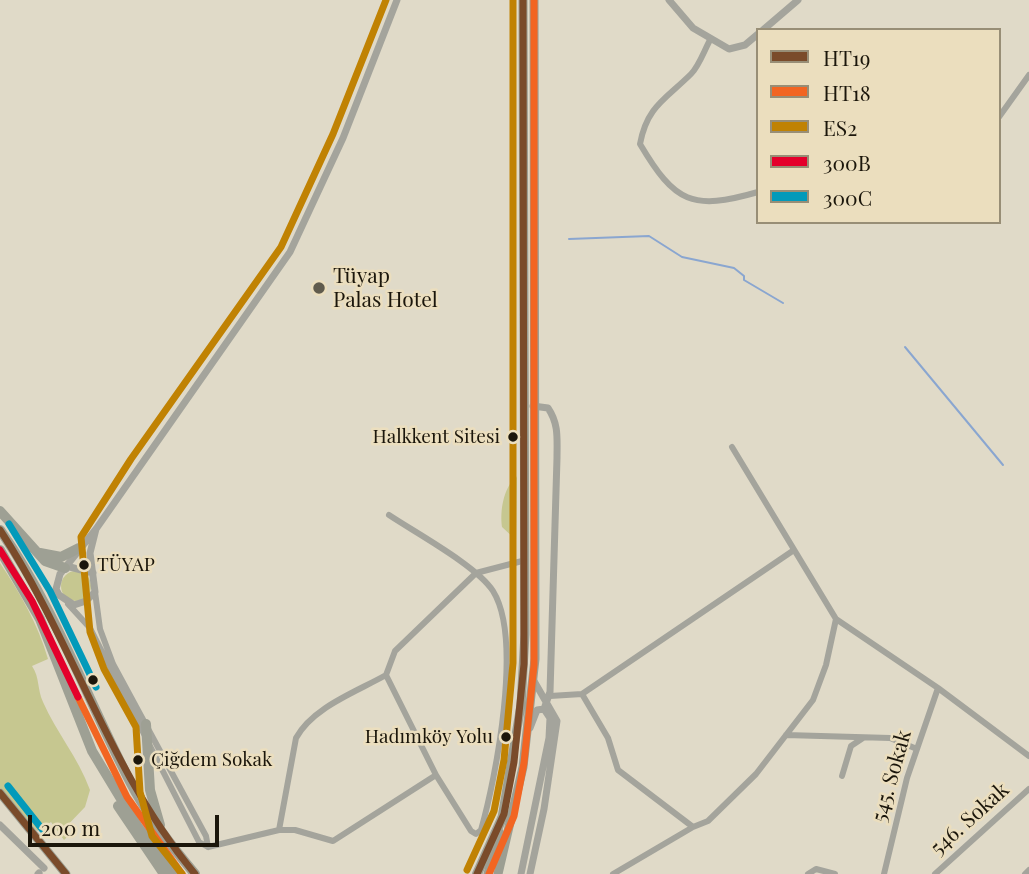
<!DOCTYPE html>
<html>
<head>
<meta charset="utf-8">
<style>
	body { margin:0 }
	#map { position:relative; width:1029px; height:874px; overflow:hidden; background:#e0dac8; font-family:"Playfair Display",serif }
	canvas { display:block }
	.legend { position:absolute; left:756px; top:28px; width:245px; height:196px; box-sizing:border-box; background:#ebdebe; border:2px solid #988e76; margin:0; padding:9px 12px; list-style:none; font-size:21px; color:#1b160b }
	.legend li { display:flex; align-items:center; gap:14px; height:35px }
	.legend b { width:35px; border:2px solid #988e76 }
	.scale { position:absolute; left:28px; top:815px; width:191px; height:32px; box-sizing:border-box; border:4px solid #1b160b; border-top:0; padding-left:9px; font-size:21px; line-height:24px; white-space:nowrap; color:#1b160b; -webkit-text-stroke:5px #ebdebe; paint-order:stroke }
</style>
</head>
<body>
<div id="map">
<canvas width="1029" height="874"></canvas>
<ul class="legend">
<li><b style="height:9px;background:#7a4b2a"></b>HT19</li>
<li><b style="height:9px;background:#f26522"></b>HT18</li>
<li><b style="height:9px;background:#c08203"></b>ES2</li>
<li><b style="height:9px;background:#e4002b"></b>300B</li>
<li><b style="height:9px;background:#039aba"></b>300C</li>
</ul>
<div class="scale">200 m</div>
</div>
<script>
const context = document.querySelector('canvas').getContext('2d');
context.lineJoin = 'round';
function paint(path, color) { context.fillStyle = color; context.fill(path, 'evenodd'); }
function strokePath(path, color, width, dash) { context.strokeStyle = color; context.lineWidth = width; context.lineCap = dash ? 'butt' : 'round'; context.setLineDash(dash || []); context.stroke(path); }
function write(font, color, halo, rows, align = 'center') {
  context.font = font + ' "Playfair Display",serif'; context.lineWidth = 5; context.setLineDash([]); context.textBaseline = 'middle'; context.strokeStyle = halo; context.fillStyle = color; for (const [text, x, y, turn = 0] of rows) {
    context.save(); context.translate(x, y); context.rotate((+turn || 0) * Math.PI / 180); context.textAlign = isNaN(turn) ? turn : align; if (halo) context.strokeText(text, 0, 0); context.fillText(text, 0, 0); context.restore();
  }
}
paint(new Path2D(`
	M516 476 517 478 516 540 502 527C500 510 503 490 516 476Z
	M0 563C20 593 38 624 48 659L32 666C40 678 37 689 43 702 56 732 78 757 90 790L85 807 62 831 67 837 64 840 51 822 37 831 0 788Z
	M61 586a15 15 0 1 1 30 0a15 15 0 1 1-30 0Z`), '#c6c790');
strokePath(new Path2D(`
	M569 239 649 236 682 257 734 268 744 276V280L783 303
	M905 347 1003 465`), '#8aa6d0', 2);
strokePath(new Path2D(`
	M710 40C704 51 699 66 691 74 666 99 647 106 640 144 675 203 692 211 758 192
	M999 117 1029 75
	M95 592 100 629 113 664 206 836 208 847
	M68 604 90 628 145 736
	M836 619 938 688 907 778 884 874
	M938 688 1029 756
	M582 694 608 738 618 770 693 827 613 874
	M550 696 582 694 794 550
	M786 735 890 738 917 749
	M150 746 199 842 208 847
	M436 775 386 675 395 651 476 573 526 560
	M842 776 851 746 863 738
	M693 827 708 821 756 774 813 700 826 665 836 619 732 447
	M279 830 296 738C313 707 356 692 386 675
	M208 847 279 830H295L333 841 436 775 471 831 476 834 481 830C496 777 523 639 493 591 477 566 416 533 389 515
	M808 874 816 869 835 874
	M935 874 1029 789
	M1025 874 1029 870`), '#a4a49c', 6);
strokePath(new Path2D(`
	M669 0 693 28 729 49 745 45 758 34
	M763 30 798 0
	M96 529 90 553 95 592 86 601 74 605 59 595 56 589 60 574 96 529 290 252 343 138 397 0
	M66 566 93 573
	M530 728 537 710 544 709 550 692 557 458C557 439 559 424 548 408L533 406
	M0 825 44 868
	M38 874 39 873
	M521 874 549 738 550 718 544 709
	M530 874 544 809 557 721 534 681`), '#a4a49c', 7);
strokePath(new Path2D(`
	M0 793 66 874
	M502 818 521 705 525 634 523 0
	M488 874 499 832
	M498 874 523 767 535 659 534 0`), '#9c9e92', 9);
strokePath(new Path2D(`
	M0 511 45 561 65 568
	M0 530C57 611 89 705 135 791 152 821 173 848 195 874
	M0 550 40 619 92 751 138 827 175 874
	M40 553 61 557 79 548
	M146 724 150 790 160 825
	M118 806 164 874
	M477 874 504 814`), '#9ea094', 10);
strokePath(new Path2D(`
	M0 530C73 641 109 771 195 874
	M0 793 66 874
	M477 874 504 814 514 762 524 664 523 0`), '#7a4b2a', 7);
strokePath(new Path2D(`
	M78 697 127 797 182 874
	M489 874 514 816 524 763 534 665V0`), '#f26522', 7);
strokePath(new Path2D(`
	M467 870 494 811 504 760 513 663V0
	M182 874 152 836 140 792 136 727 104 669 90 632 81 537 131 459 281 247 333 134 386 0`), '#c08203', 7);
strokePath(new Path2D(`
	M0 550 32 601 78 697`), '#e4002b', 7);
strokePath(new Path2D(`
	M9 524 50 591 96 687
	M8 786 42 829`), '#039aba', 7);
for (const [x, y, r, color] of [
	[319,288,7,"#605b4d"],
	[513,437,6,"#1b160b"],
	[84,565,6,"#1b160b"],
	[93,680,6,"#1b160b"],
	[506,737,6,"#1b160b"],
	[138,760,6,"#1b160b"]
]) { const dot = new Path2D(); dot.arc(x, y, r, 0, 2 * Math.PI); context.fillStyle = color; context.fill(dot); strokePath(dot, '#ebdebe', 2.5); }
write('19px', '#1b160b', '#ebdebe', [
	["Halkkent Sitesi",500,437],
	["TÜYAP",97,565,"left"],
	["Hadımköy Yolu",493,737],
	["Çiğdem Sokak",151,760,"left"]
], 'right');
write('21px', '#1b160b', '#ebdebe', [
	["Tüyap",333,276],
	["Palas Hotel",333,300]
], 'left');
write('21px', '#1b160b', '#ebdebe', [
	["545. Sokak",892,776,-74],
	["546. Sokak",970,819,-42]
]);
</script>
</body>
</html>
